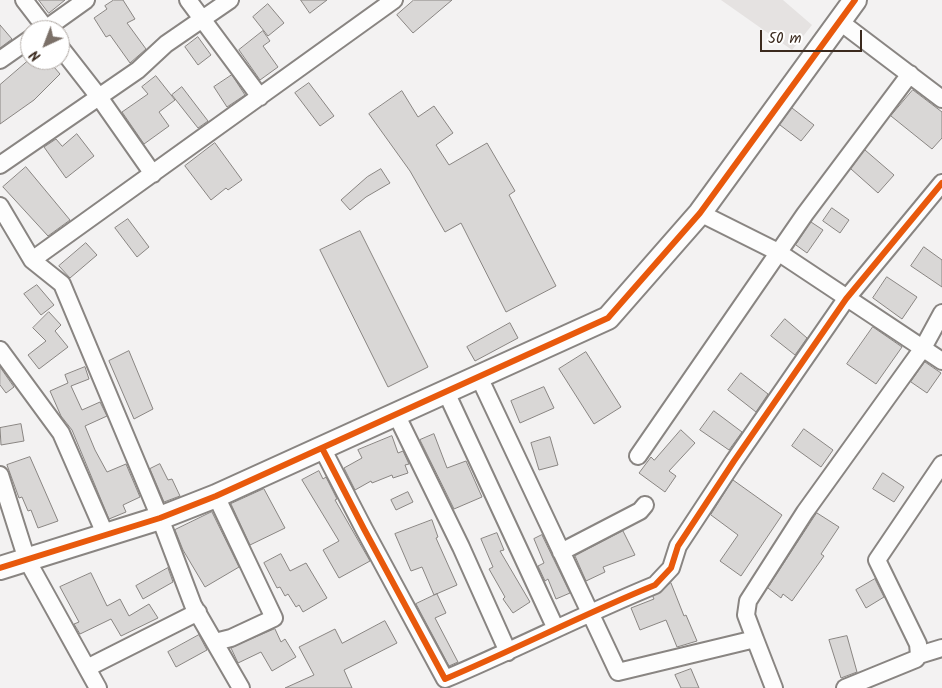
<!DOCTYPE html>
<html>
<head>
<meta charset="utf-8">
<style>
	body { margin:0 }
	#map { position:relative; width:942px; height:688px; overflow:hidden; background:#f3f2f2; font-family:Kalam,sans-serif }
	canvas { display:block }
	.north { position:absolute; left:20px; top:20px; width:50px; height:50px; box-sizing:border-box; background:#fff; border:1px solid #b1aaa5; border-radius:50%; rotate:223deg; font-size:14px; font-weight:700; line-height:20px; text-align:center; color:#3b2a1e }
	.north::after { content:''; display:block; margin:auto; width:18px; height:22px; background:#7b7068; clip-path:polygon(50% 0,100% 100%,50% 72%,0 100%) }
	.scale { position:absolute; left:760px; top:30px; width:102px; height:22px; box-sizing:border-box; border:2px solid #3b2a1e; border-top:0; padding-left:6px; font-size:15px; line-height:18px; white-space:nowrap; color:#3b2a1e; -webkit-text-stroke:4px #fff; paint-order:stroke }
</style>
</head>
<body>
<div id="map">
<canvas width="942" height="688"></canvas>
<div class="north">N</div>
<div class="scale">50 m</div>
</div>
<script>
const context = document.querySelector('canvas').getContext('2d');
context.lineJoin = 'round';
function paint(path, color) { context.fillStyle = color; context.fill(path, 'evenodd'); }
function strokePath(path, color, width, dash) { context.strokeStyle = color; context.lineWidth = width; context.lineCap = dash ? 'butt' : 'round'; context.setLineDash(dash || []); context.stroke(path); }
paint(new Path2D(`
	M721 0H783L812 25 792 50Z`), '#e5e2e1');
const building = new Path2D(`
	M39 0H65L49 13Z
	M114 0H123L135 19 127 23 146 49 130 63 110 35 106 37 94 18 107 9 105 6Z
	M301 0H327L310 13Z
	M414 0H452L413 33 397 15Z
	M268 4 284 23 268 36 253 17Z
	M0 25 12 39 0 48Z
	M263 31 270 41 263 46 278 67 260 80 239 50Z
	M198 37 211 55 198 65 185 47Z
	M29 60H48L60 74 34 100 0 124V85Z
	M232 75 245 95 227 107 214 87Z
	M156 76 175 100 159 112 169 126 144 144 122 112 148 94 142 87Z
	M309 83 334 116 320 126 295 93Z
	M182 87 208 121 198 128 172 95Z
	M913 90 942 112V138L932 149 891 116Z
	M402 91 418 117 434 106 453 133 436 145 449 165 487 143 515 191 509 195 556 286 506 312 461 223 445 232 410 171 369 114Z
	M792 108 814 125 801 141 780 125Z
	M77 134 94 156 66 178 44 147 56 139 62 146Z
	M215 143 242 180 228 190 226 188 211 200 185 166Z
	M865 150 894 175 878 193 851 169Z
	M26 167 70 220 48 236 3 187Z
	M381 169 390 183 366 197 350 210 341 200 367 177Z
	M832 208 849 220 840 233 823 221Z
	M128 219 149 247 137 257 115 228Z
	M811 222 823 230 807 253 796 245Z
	M360 231 428 367 388 387 320 250Z
	M86 243 97 255 70 278 59 266Z
	M924 247 942 260V287L911 266Z
	M887 277 917 297 902 319 873 298Z
	M37 285 54 305 41 315 24 294Z
	M49 312 61 325 55 331 68 347 39 369 28 355 46 341 33 328Z
	M785 319 807 338 795 355 771 336Z
	M510 323 518 338 475 361 467 347Z
	M873 327 902 347 876 384 847 364Z
	M129 351 153 409 134 419 109 361Z
	M586 352 621 407 594 424 559 369Z
	M925 362 941 373 927 393 911 382Z
	M0 367 14 387 6 393 0 385Z
	M85 367 89 379 71 386 82 410 100 402 107 416 85 426 95 450 107 472 126 464 140 497 123 505 126 512 109 519 72 430 61 416 50 391 68 383 65 375Z
	M741 373 768 394 756 412 728 390Z
	M544 387 554 408 520 423 511 401Z
	M714 411 742 432 729 450 700 430Z
	M21 424 24 441 1 445 0 428Z
	M804 429 833 450 821 467 792 446Z
	M681 430 695 443 669 471 676 476 665 492 639 473 651 457 654 460Z
	M434 434 447 468 466 461 482 497 454 509 420 440Z
	M392 436 398 453 403 451 409 464 405 465 408 473 393 478 392 475 372 483 371 481 355 490 344 468 362 458 358 450Z
	M550 437 558 465 539 470 531 443Z
	M30 457 58 521 38 528 31 510 28 511 22 497 19 498 7 465Z
	M160 464 168 480 172 479 180 496 164 502 150 469Z
	M319 471 323 479 326 477 337 499 335 500 370 561 339 578 323 550 339 541 302 480Z
	M883 473 904 487 894 502 873 489Z
	M733 480 782 515 741 576 720 561 738 535 711 515Z
	M264 489 285 528 250 545 231 504Z
	M408 492 413 502 396 510 391 500Z
	M212 512 239 567 205 587 183 550 175 530Z
	M817 513 839 527 821 554 824 556 792 601 783 594 781 598 768 588Z
	M432 520 438 537 436 538 457 585 434 595 422 567 411 571 395 534Z
	M623 531 635 555 603 567 605 572 586 581 575 556Z
	M497 533 504 550 500 551 530 602 513 613 503 599 505 597 489 569 493 567 481 539Z
	M542 535 570 593 556 599 548 579 545 581 538 566 544 563 534 539Z
	M281 554 290 571 306 563 327 598 303 612 299 605 296 607 288 594 285 596 280 587 277 588 264 563Z
	M168 568 173 582 143 599 136 586Z
	M91 573 107 606 120 599 129 616 149 604 158 618 121 636 111 619 80 634 74 624 79 622 60 587Z
	M875 579 884 597 866 608 856 590Z
	M671 583 684 616 686 615 697 641 677 647 666 620 640 630 631 608 654 599 653 597Z
	M437 594 446 613 435 618 458 662 449 666 416 604Z
	M385 621 397 643 344 670 352 688H285L314 675 299 647 335 629 342 643Z
	M275 629 281 642 285 639 296 657 272 671 261 652 238 663 231 648Z
	M199 635 207 650 176 667 168 652Z
	M847 636 857 672 841 678 829 640Z
	M691 669 699 688H681L675 675Z`);
paint(building, '#d9d7d6');
strokePath(building, '#898582', 1);
const street = new Path2D(`
	M24 0 47 30
	M188 0 260 97
	M839 21 942 99
	M44 30 86 0
	M60 47 99 97 153 174
	M0 60 30 39
	M0 165 138 70 166 44 230 0
	M0 206 32 260 62 284 160 518 193 605 241 688
	M700 213 778 252 942 361
	M32 260 394 0
	M0 350 61 433 106 536
	M479 377 618 672 755 639 774 688
	M446 392 556 629
	M396 414 461 547 508 652
	M322 448 364 529 445 679C516 649 584 614 655 585L671 568 678 546 734 461 846 299 942 183
	M638 456 805 214 910 74
	M0 475 27 560 98 688
	M561 552 640 511 645 505
	M755 639 746 615 748 601 805 512 923 348 942 313
	M215 642 231 638 274 618 216 496
	M919 655 942 648
	M87 668 198 612
	M845 688 916 659 919 655 918 644 877 560 942 464`);
const secondary = new Path2D(`
	M0 568 160 518 216 496 608 318 700 213 855 0`);
strokePath(street, '#898582', 20);
strokePath(secondary, '#898582', 26);
strokePath(street, '#fdfdfd', 16);
strokePath(secondary, '#fdfdfd', 22);
strokePath(new Path2D(`
	M322 448 364 529 445 679C516 649 584 614 655 585L671 568 678 546 734 461 846 299 942 183
	M0 568 160 518 216 496 608 318 700 213 855 0`), '#e8590c', 6);
</script>
</body>
</html>
